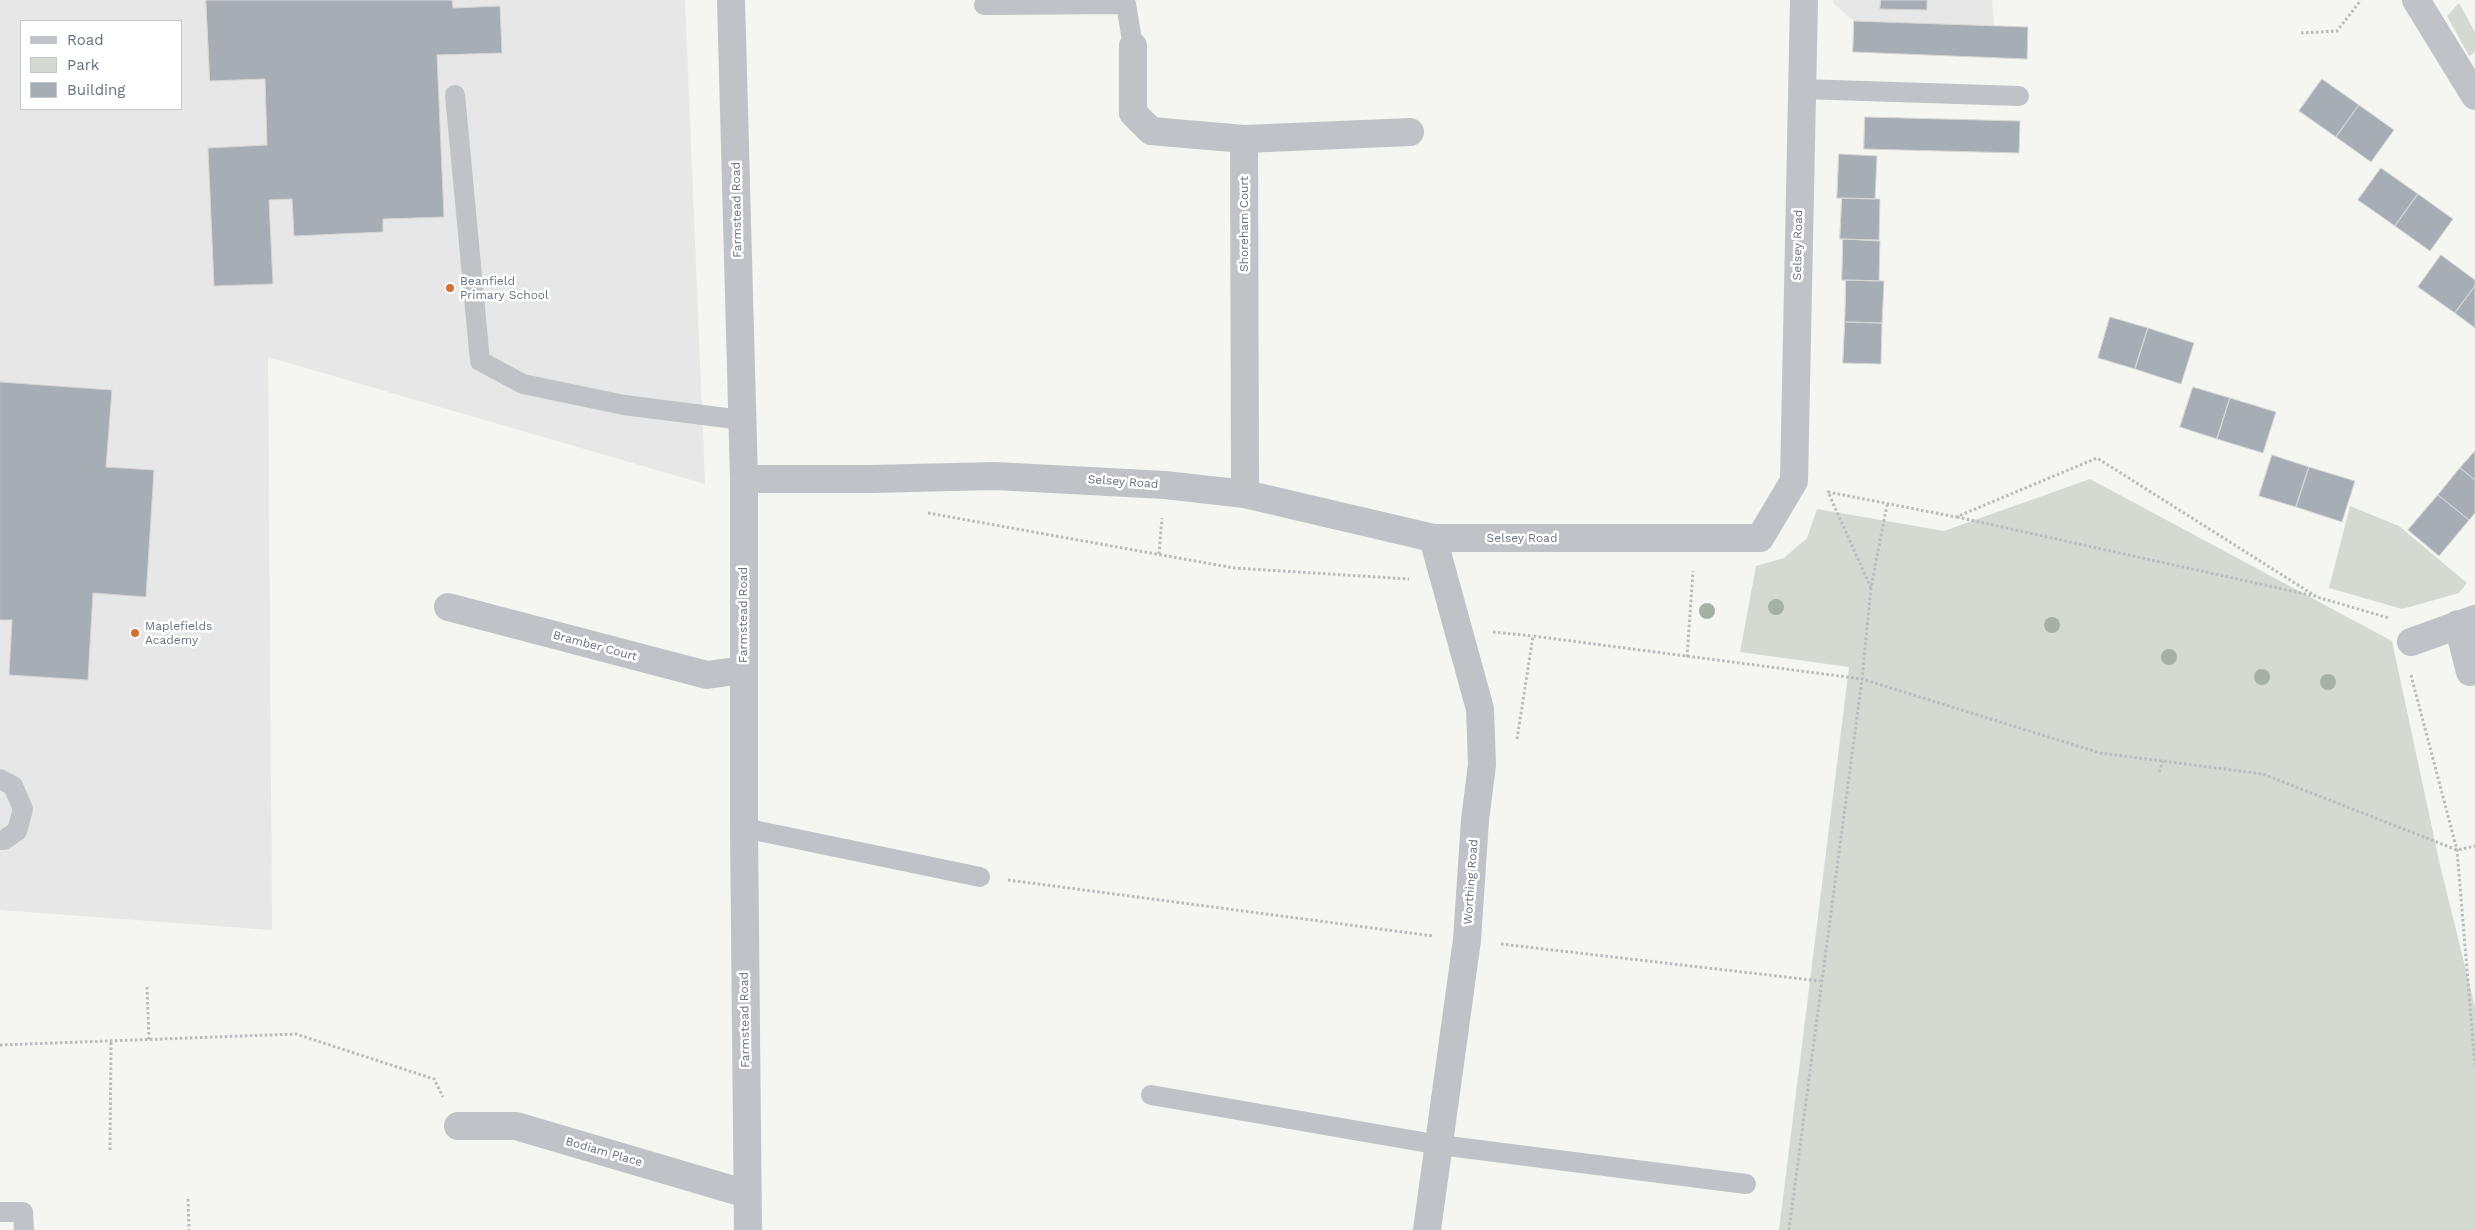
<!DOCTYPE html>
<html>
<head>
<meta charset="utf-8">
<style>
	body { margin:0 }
	#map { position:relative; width:2475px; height:1230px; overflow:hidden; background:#f5f5f2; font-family:"Work Sans",sans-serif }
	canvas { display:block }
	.legend { position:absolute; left:20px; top:20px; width:162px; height:90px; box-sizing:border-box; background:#fff; border:1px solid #c2c7cc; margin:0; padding:6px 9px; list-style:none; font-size:15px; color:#677280 }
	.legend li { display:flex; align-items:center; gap:10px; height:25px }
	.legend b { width:25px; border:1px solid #c2c7cc }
</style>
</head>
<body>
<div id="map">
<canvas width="2475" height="1230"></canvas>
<ul class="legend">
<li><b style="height:6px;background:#bfc2c6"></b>Road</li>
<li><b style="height:14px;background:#d4dad2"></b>Park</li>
<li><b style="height:14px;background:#a7adb4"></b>Building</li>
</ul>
</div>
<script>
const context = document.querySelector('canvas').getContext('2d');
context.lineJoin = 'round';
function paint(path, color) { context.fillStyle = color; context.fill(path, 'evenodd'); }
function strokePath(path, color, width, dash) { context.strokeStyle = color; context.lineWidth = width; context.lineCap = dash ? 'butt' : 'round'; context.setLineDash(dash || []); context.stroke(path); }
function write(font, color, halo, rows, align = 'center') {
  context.font = font + ' "Work Sans",sans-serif'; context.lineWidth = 5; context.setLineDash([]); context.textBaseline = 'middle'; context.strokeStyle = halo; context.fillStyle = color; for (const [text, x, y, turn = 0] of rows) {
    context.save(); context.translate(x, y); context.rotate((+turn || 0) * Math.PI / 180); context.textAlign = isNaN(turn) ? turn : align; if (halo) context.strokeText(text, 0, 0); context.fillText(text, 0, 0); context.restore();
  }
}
paint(new Path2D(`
	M0 0H685L705 484 268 357 272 930 0 910ZM21 21H181V109H21Z
	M1833 0H1992L1994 26 1854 21 1833 3Z`), '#e6e7e6');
paint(new Path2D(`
	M2459 3 2475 32V52L2469 56 2447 16Z
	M2090 479 2392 641 2440 865 2475 1007V1230H1779L1849 667 1740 652 1756 566 1784 558 1807 538 1817 509 1944 531Z
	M2350 506 2399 526 2467 583 2459 593 2402 609 2329 588Z`), '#d4dad2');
const building = new Path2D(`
	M206 0H452L453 8 500 6 502 53 437 55 444 217 383 219V232L294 236 292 199 269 200 273 284 214 286 208 148 267 145 265 79 210 81Z
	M1881 0H1927V10L1880 9Z
	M1854 21 2028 27 2027 59 1853 52Z
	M2322 79 2359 105 2336 137 2299 111Z
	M2359 105 2394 130 2371 162 2336 137Z
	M1865 117 2020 121 2019 153 1864 149Z
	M1839 154 1877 156 1875 199 1837 198Z
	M2381 168 2418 194 2395 226 2358 200Z
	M2418 194 2453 219 2430 251 2395 226Z
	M1842 198 1880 199 1879 240 1840 239Z
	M1843 239 1880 241 1879 281 1842 280Z
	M2441 255 2475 280V286L2455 313 2418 287Z
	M1846 280 1884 281 1882 323 1845 322Z
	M2475 286V328L2455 313Z
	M2110 317 2148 328 2135 369 2098 358Z
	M1845 322 1882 323 1881 364 1843 363Z
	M2148 328 2194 343 2181 384 2135 369Z
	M0 382 112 390 106 467 154 470 146 597 93 593 88 680 9 675 12 620H0Z
	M2193 387 2230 398 2217 439 2180 427Z
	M2230 398 2276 412 2263 453 2217 439Z
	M2475 451V480L2460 468Z
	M2272 455 2309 467 2296 507 2259 496Z
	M2309 467 2355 481 2342 522 2296 507Z
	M2460 468 2475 480V513L2469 520 2438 495Z
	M2438 495 2469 520 2439 556 2408 530Z`);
paint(building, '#a7adb4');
strokePath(building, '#d6d7d5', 1);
strokePath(new Path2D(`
	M2301 33 2337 31 2361 0
	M928 513 1234 568 1409 579
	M1957 517 2314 596
	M1159 554 1162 518
	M1871 588 1828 492 1956 517 2097 458 2317 597 2389 618
	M1493 632 1533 636
	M1687 657 1693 571
	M2411 675 2457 850 2475 1065
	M1517 739 1533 636 1862 679 2100 753 2263 774 2457 850 2475 846
	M2159 772 2163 761
	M1008 880 1433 936
	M1501 944 1820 981
	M147 987 149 1040
	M0 1045 296 1034 434 1079 443 1097
	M110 1150 111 1041
	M188 1199 189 1230
	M1789 1230 1862 679 1871 588 1887 505`), '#b9bbbe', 3, [2.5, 2.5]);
strokePath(new Path2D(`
	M984 5 1126 4 1133 46
	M1802 89 2019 96
	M455 95 480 361 523 384 624 405 742 420
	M0 779 13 786 23 809 17 831 4 840H0
	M744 828 980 877
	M1151 1095 1440 1145 1746 1184
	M0 1212H23L24 1230`), '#bfc2c6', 20);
strokePath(new Path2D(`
	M731 0 744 479V828L748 1230
	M1133 46V113L1151 131 1244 139 1245 494
	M1244 139 1410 132
	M744 479H871L995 476 1165 485 1245 494 1433 538H1760L1794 481 1804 0
	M448 607 707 675 743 670
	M2458 624 2470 672
	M2411 642 2475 619
	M458 1126H516L747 1194
	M1427 1230 1467 940 1475 820 1482 765 1480 709 1433 538`), '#bfc2c6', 28);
strokePath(new Path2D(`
	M2416 0 2475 96`), '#bfc2c6', 28);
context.fillStyle = '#a6b0a4';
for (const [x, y] of [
	[1776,607],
	[1707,611],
	[2052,625],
	[2169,657],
	[2262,677],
	[2328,682]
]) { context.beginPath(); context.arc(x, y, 8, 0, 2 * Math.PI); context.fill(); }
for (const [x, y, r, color] of [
	[450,288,5,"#d27035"],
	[135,633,5,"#d27035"]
]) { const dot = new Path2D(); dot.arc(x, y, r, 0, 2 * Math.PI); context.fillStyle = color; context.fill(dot); strokePath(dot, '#fff', 2); }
write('12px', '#677280', '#fff', [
	["Farmstead Road",737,210,-91],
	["Shoreham Court",1244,224,-90],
	["Selsey Road",1798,245,-89],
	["Selsey Road",1123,482,4],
	["Selsey Road",1522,538],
	["Farmstead Road",743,615,-90],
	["Bramber Court",595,646,15],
	["Worthing Road",1471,882,-86],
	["Farmstead Road",745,1020,-91],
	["Bodiam Place",604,1152,16]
]);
write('12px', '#677280', '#fff', [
	["Beanfield",460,281],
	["Primary School",460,295],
	["Maplefields",145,626],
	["Academy",145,640]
], 'left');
</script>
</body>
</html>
